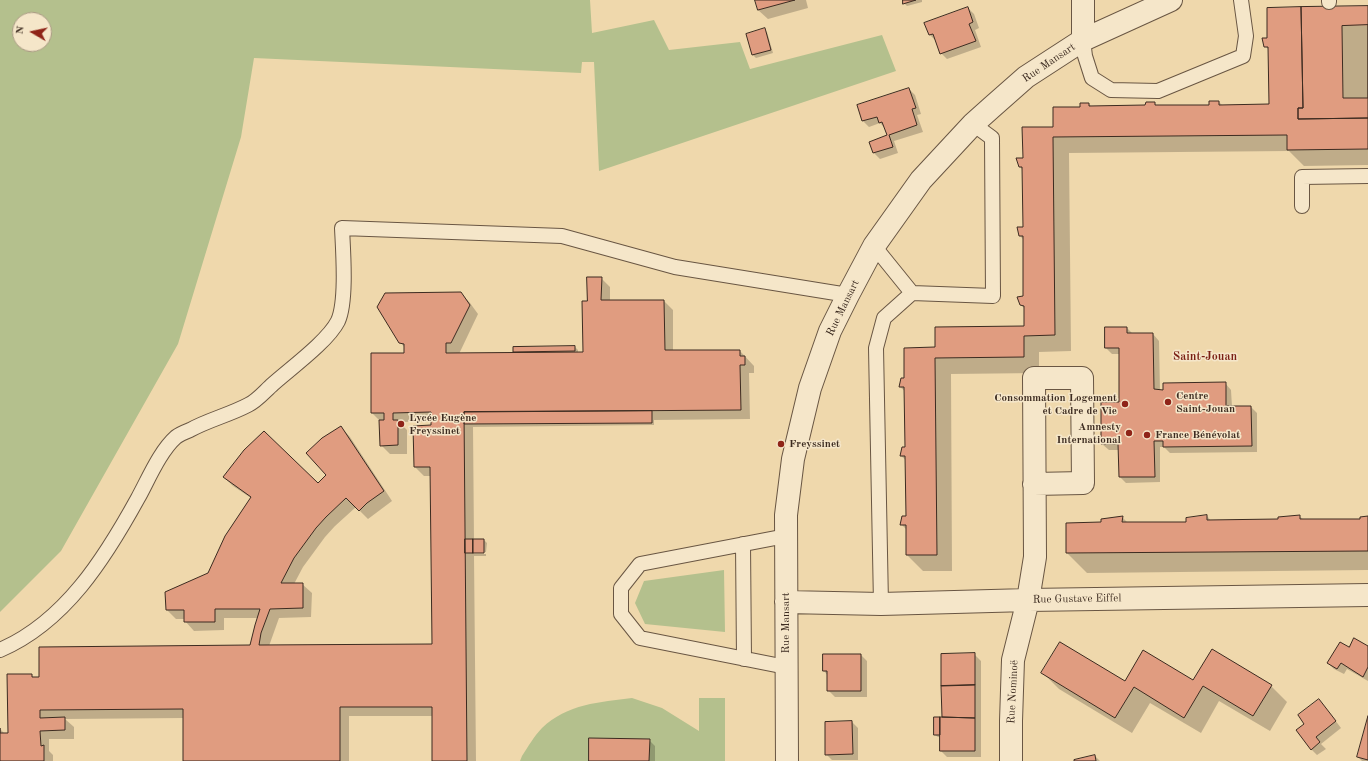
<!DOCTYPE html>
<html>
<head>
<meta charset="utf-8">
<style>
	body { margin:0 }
	#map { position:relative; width:1368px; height:761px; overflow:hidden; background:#efd8ac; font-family:"Old Standard TT",serif }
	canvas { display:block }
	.north { position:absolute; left:12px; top:12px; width:40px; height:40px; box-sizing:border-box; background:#f5e6c9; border:1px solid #ab9b85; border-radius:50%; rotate:279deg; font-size:11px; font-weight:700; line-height:16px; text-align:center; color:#3c2b20 }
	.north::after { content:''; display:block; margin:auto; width:14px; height:18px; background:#8f2418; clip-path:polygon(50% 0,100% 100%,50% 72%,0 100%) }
</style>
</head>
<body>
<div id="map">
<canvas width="1368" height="761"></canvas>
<div class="north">N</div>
</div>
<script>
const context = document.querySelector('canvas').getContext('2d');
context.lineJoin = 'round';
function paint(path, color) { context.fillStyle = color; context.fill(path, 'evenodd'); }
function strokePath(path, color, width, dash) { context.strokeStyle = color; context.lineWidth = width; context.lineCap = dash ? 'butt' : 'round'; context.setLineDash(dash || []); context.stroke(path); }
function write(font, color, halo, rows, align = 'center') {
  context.font = font + ' "Old Standard TT",serif'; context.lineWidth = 3; context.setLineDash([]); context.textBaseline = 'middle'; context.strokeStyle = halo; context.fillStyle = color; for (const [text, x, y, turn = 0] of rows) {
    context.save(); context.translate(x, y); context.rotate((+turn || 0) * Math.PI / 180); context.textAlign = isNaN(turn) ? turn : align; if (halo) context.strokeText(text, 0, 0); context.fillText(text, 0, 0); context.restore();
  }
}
paint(new Path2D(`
	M0 0H590L592 33 654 20 669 50 740 42 750 69 882 35 896 71 599 171 594 62H582L581 73 254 58 241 137 178 344 61 551 0 612ZM20 20H44V44H20Z
	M724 570 725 632 645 624 635 603 644 581Z
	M632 698 662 708 699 731V698H725V761H520L522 756C528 747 534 736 542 728 567 704 600 702 632 698Z`), '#b4c08d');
paint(new Path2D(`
	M756 0H806L808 8 768 19 758 10Z
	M904 0H922V2L907 6 904 3Z
	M1368 7V165L1304 166 1289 151 1069 153 1071 351 1039 352V373L951 374 952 571H923L907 555V530L902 525 903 517H907L906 460 901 456 906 448V392L900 387 905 379 936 348 1025 327V309L1021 305 1024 297V240L1020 236 1024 228 1023 170 1020 167 1024 159 1054 128 1089 104 1092 107 1146 106 1154 103 1157 106H1210L1219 102 1222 105H1270L1269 50 1265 46Z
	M968 8 974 14 979 28 975 30 981 47 947 59 941 53 936 41 930 35Z
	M764 29 767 32 773 53 756 58 753 55 747 34Z
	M909 89 915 95 921 114 917 115 923 132 894 141 898 153 880 159 874 153 870 142 888 136 886 129 880 123 869 127 863 121 858 106Z
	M601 278 610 287V301H664L673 310V351H740L754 366V373H749L750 419 654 420V425L473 427 474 540H484L487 543 486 552H474V554H486V556H474L476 761H433V716H349V761H184V718L65 719 74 727V739H49V751L53 755V761H0V729L5 734H9L31 675 34 678 251 646 259 618H224V630L194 631 185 621V619H176L167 610 208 573 251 498 233 486 224 477 318 485 328 475 341 427 350 437 392 501 368 519 356 507 335 526 325 537 303 567 294 584H302L312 593 311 617 279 618 269 646 433 645 431 476H424L415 467 432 426V421L402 422V425L407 430V454H390L381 445 380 421 372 413 404 354 405 348 400 342 461 293 470 303 478 314 459 354 514 353V348L575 347 578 350V353H584L588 302Z
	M1127 328 1133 334H1153L1159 341 1160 391 1225 383 1231 390 1232 407H1251L1257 413V452L1170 453 1164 447H1160V482L1126 483 1120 477V450H1109L1102 444 1120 403V354H1112L1106 348Z
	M1207 516 1211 521 1279 520 1299 516 1304 520H1361L1368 517V570L1087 573 1067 553V524L1102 523 1122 517 1128 523H1187Z
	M1368 648V681L1347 669 1344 674 1334 669 1328 663 1349 649Z
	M974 654 981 661V757H947L941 751V737H938L935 735 943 718 942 655Z
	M861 655 867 661V697H835L828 690V676L824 671Z
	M1043 673 1125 682H1193L1271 686 1287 702 1270 731 1219 701 1201 733 1150 703 1132 733 1059 689Z
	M1325 707 1341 728 1321 744 1326 749 1317 755 1311 749Z
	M1368 720V761H1362L1358 757Z
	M852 722 858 728V760H832L826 754Z
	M649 740 655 746V761H590Z
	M1095 756 1100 761H1076Z`), '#0003');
const building = new Path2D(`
	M755 0H795L758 10Z
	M903 0H916L903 4Z
	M1368 6V118L1298 119V108H1303L1301 7Z
	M968 7 973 22 969 24 976 41 940 54 933 34 929 35 924 23Z
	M1301 7 1303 108H1298V119L1368 118V149L1287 150V135L1053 137 1055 335 1024 336V357L935 358 937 555H906V525H900L902 516H906L905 456H900L902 447H905L904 387H899L901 378H904V348L935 347V327L1024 326V306L1020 305 1017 297 1023 296V236H1019L1017 227H1023L1022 167H1019L1016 158H1023L1022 127H1053V107H1080V103H1089V106L1145 105 1146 102H1155V105H1209V101H1219V105L1269 104 1268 47H1264L1262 38H1267V8Z
	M1368 25V98H1343L1342 26Z
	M765 28 771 50 752 55 746 34Z
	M909 88 916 108 912 109 917 125 889 135 893 147 873 153 869 142 887 135 882 122 879 123 877 117 862 121 857 105Z
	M587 277H602L601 300H664L665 350H740V356H745V365H740L741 410 464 412 467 761H432V707H340V761H183V709L40 710V718L65 717V730L40 731 41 746 44 745V761H0V728V733H8L7 674H32V677H39V647L250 645 255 625 260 609H215V622H184V610H166L165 592 208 573 225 536 251 497 223 477 244 450 264 431 318 483 326 475 306 453 322 438 341 426 384 491 367 503 359 511 346 498 326 517 316 528 294 558 281 583H303V608L270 609 261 633 259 645 432 644 430 467H414L413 426 431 425V412L393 413V420H398V445L380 446 379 420H384V413H371V353H404V344L399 343 377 307 385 293 461 292 470 305 451 343H446V353L583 352 582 301H587Z
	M1105 327H1127V333H1153L1154 389 1163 390V383L1226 382V406H1251L1252 446 1163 447V441H1154L1155 477H1119L1118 444H1101V402H1119V348H1105Z
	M575 346V351L513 352V347Z
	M652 411V423L464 424V412Z
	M1207 515V520L1278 519V517L1300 515V519H1360V517L1368 516V551L1066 553V523L1101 522V519L1123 516 1122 522H1186V518Z
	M465 539H473V553H465Z
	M473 539H484V553H473Z
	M1354 638 1368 646V667L1363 677 1341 663 1337 669 1327 663 1340 642 1349 647Z
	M1060 642 1125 681 1143 650 1193 680 1212 649 1272 685 1253 716 1203 686 1184 718 1134 687 1115 718 1041 673Z
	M975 653V685L941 686V654Z
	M823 654H861V691H827V671H823Z
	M975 685V718L942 717 941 686Z
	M1319 699 1336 721 1316 737 1320 742 1311 750 1296 730 1304 724 1298 715Z
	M1368 716V760L1357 757Z
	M934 717H940V735H934Z
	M940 717 975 718V751H940Z
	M852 721 853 754 825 755V722Z
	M589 738 650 739 649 761H589Z
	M1095 755 1096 761H1074V760Z`);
paint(building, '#e09c80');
strokePath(building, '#3c2b20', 1);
const service = new Path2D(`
	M1329 0V2
	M1083 40 1085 56 1092 78 1111 90 1158 91 1243 56 1246 36 1241 0
	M1302 206V177L1368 176
	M874 246 912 293
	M743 544 744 659
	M881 604 876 348 884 318 912 293 993 296 992 138 973 124
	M0 650C65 622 105 558 138 498 148 480 160 451 176 437 180 434 185 432 190 430 208 420 229 415 248 405 257 401 265 391 273 384 291 368 328 341 338 321 347 301 343 250 342 228L562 236 675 267 848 295
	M786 667 640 638 621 614V588L640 564 786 536`);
const minor = new Path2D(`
	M1083 40V0
	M786 602 881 604 1028 600 1368 595
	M787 761 786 515 793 459 810 388 830 331 848 295 874 246 921 180 973 124 992 107 1026 77 1083 40 1171 0
	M1011 761V721L1013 660 1028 600 1035 557 1034 378H1082L1083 483 1034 484`);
strokePath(service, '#695643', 16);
strokePath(minor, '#695643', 24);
strokePath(service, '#f5e6c9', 14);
strokePath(minor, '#f5e6c9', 22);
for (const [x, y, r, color] of [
	[1168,402,4,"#8f2418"],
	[1125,404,4,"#8f2418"],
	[401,424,4,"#8f2418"],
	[1129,433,4,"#8f2418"],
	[1147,435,4,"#8f2418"],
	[781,444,4,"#8f2418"]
]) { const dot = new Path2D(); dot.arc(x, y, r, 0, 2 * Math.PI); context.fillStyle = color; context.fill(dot); strokePath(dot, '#f5e6c9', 1.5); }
write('11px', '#3c2b20', '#f5e6c9', [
	["Rue Mansart",1049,63,-34],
	["Rue Mansart",843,308,-64],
	["Rue Gustave Eiffel",1077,599,-1],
	["Rue Mansart",786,623,-90],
	["Rue Nominoë",1013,692,-87]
]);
write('bold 11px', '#3c2b20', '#f5e6c9', [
	["Centre",1176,396],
	["Saint-Jouan",1176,409],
	["Consommation Logement",1117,398,"right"],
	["et Cadre de Vie",1117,411,"right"],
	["Lycée Eugène",409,418],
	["Freyssinet",409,431],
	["Amnesty",1121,427,"right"],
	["International",1121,440,"right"],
	["France Bénévolat",1155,435],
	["Freyssinet",789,444]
], 'left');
write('bold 12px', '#7a1f14', '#f5e6c9', [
	["Saint-Jouan",1205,357]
]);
</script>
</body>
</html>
